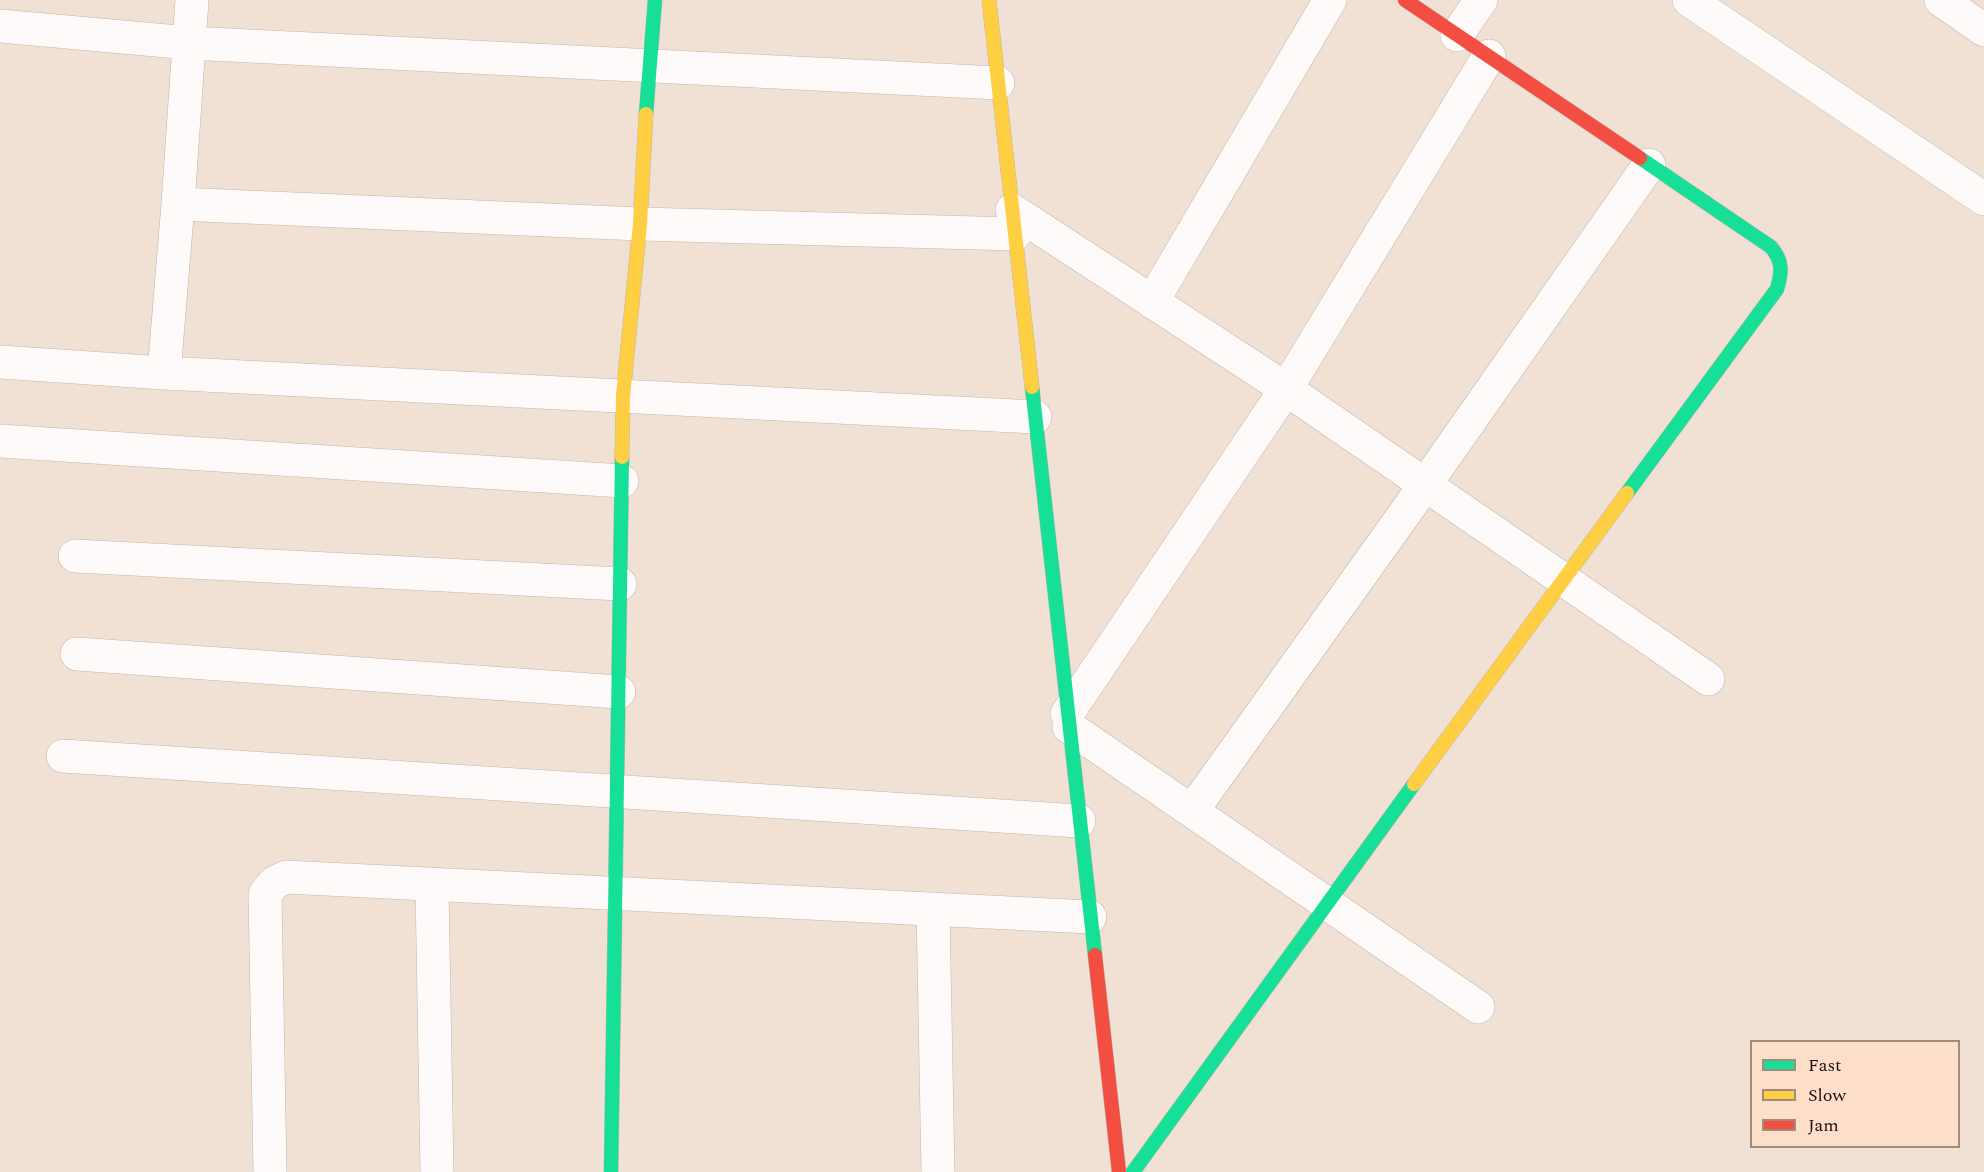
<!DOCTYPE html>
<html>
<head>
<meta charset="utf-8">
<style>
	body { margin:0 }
	#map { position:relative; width:1984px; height:1172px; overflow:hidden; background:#f1e0d4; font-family:Spectral,serif }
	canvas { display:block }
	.legend { position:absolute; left:1750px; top:1040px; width:210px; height:108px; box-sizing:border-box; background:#fddec8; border:2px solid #a28b7b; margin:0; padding:8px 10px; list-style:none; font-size:18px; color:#1a0f08 }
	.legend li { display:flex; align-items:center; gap:12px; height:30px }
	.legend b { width:30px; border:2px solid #a28b7b }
</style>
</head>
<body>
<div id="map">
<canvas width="1984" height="1172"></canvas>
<ul class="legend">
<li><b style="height:8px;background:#16e098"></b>Fast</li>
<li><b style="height:8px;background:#ffcf43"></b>Slow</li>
<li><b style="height:8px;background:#f24e42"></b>Jam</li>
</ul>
</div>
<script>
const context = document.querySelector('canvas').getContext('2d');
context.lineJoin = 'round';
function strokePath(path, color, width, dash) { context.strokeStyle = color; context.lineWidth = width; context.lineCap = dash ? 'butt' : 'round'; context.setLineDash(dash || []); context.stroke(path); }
const street = new Path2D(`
	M1689 0 1984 199
	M1941 0 1984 30
	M0 26 189 43 998 83
	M1457 35 1481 0
	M178 204 640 224 1015 234
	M1012 210 1286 389 1708 679
	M1152 302 1330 0
	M0 362 164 373 1035 417
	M164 373 178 204 192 0
	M0 441 622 481
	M75 556 620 584
	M77 654 619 692
	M1067 714 1286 389 1489 56
	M1069 727 1478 1007
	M63 756 1079 821
	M1192 811 1425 485 1649 165
	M432 885 437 1172
	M933 909 938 1172
	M270 1172 265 894 274 883 286 877 1090 917`);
const fast = new Path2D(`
	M646 114 655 0
	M1032 387 1095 955
	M1627 493 1777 289C1782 272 1783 261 1771 247L1640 158
	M611 1172 622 457
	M1133 1172 1414 784`);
const slow = new Path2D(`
	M989 0 1032 387
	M622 457 623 396 640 224 646 114
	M1414 784 1627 493`);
const jam = new Path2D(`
	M1405 0 1640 158
	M1095 955 1119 1172`);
strokePath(street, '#c3b6ac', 34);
strokePath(fast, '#c3b6ac', 15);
strokePath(slow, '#c3b6ac', 15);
strokePath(jam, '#c3b6ac', 15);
strokePath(street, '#fdfaf9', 33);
strokePath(fast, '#16e098', 14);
strokePath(slow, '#ffcf43', 14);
strokePath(jam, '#f24e42', 14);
</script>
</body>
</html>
